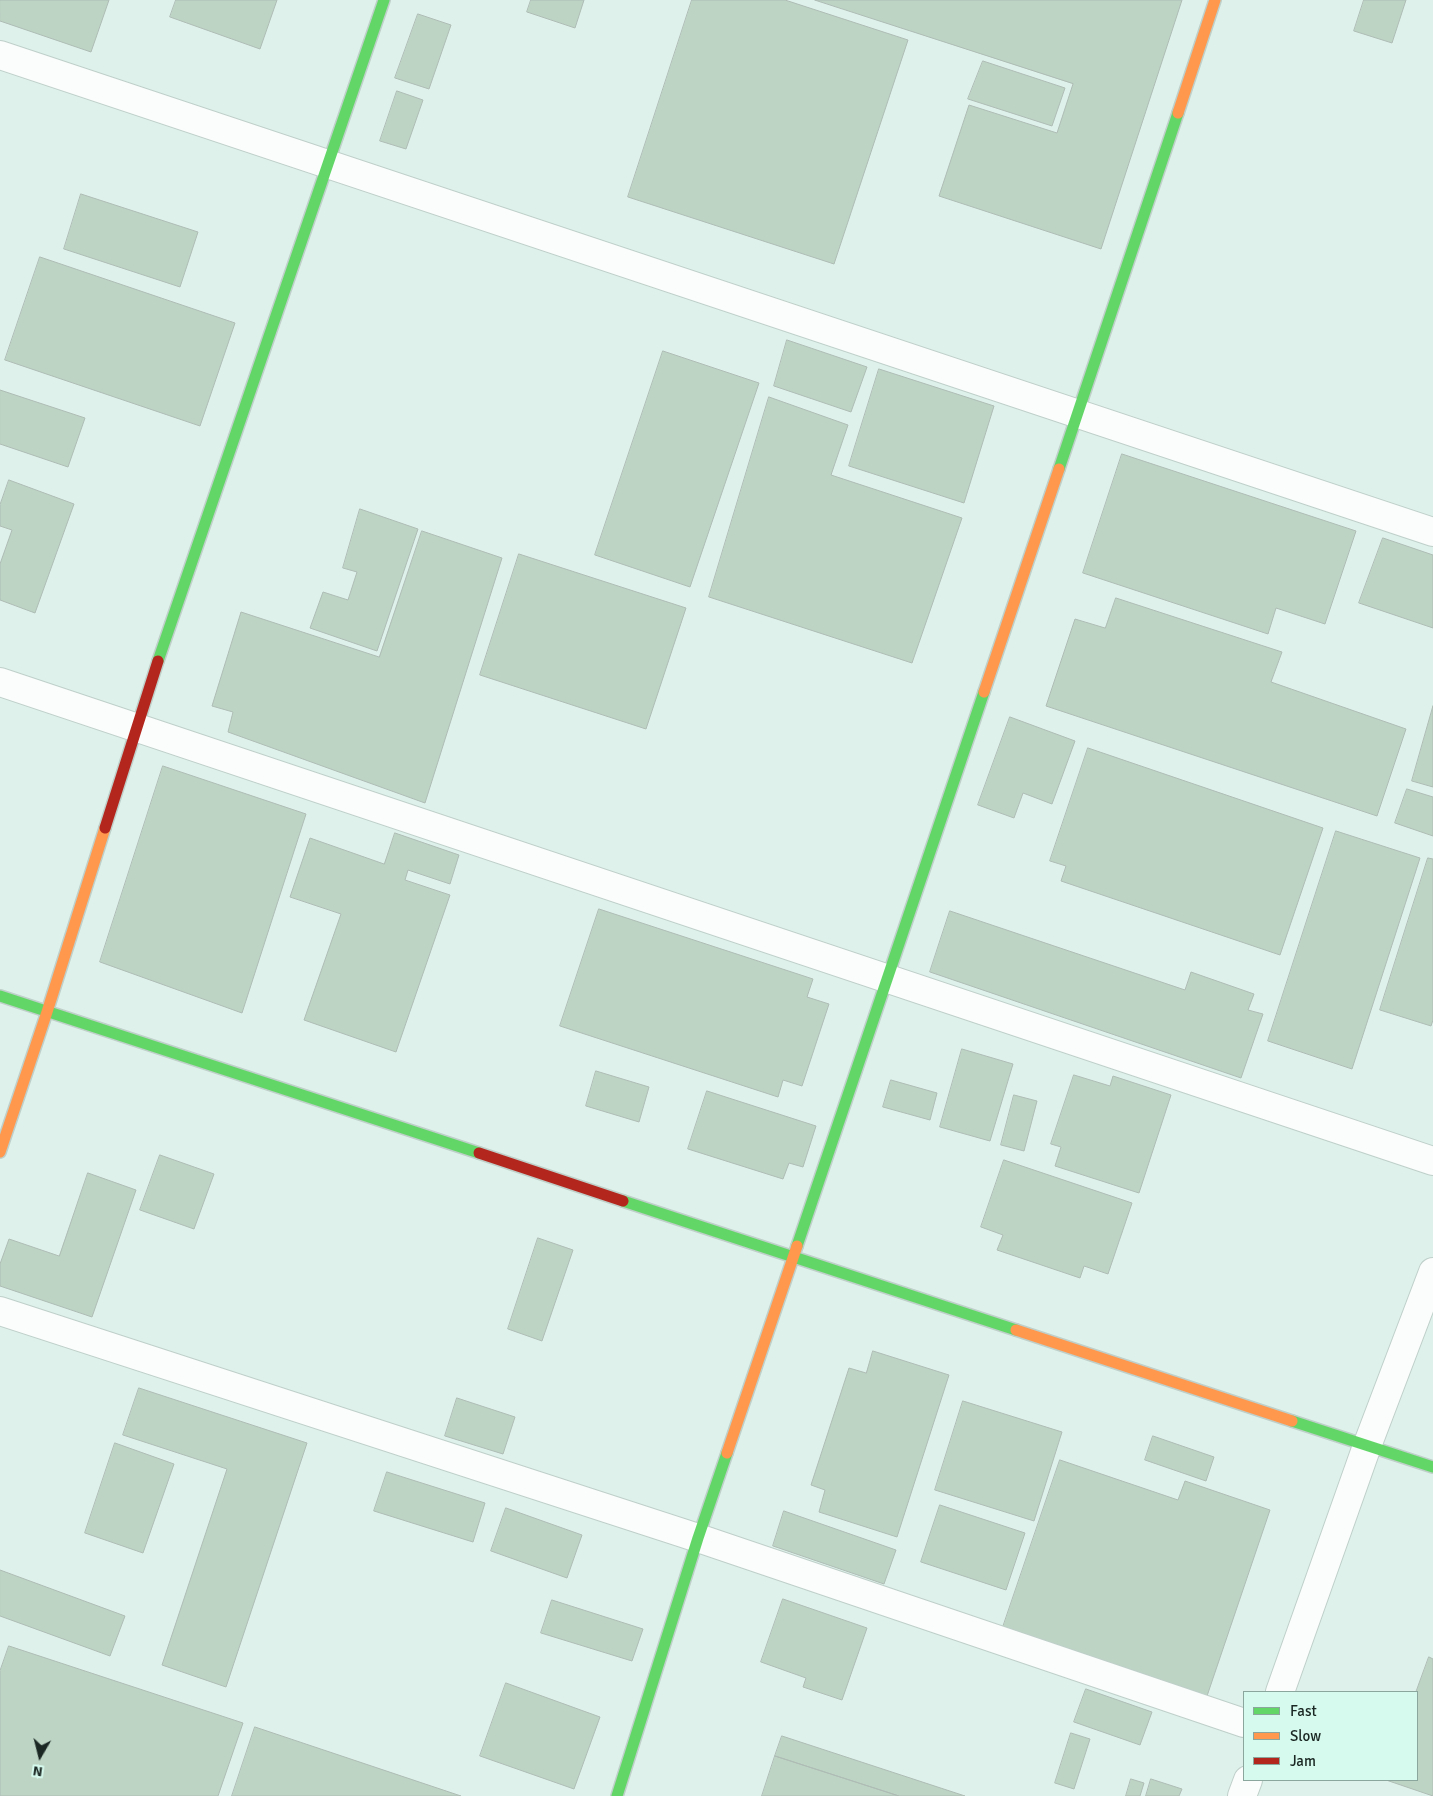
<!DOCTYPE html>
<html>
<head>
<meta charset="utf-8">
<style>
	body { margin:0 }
	#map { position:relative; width:1433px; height:1796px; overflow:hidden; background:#def2eb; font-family:Signika,sans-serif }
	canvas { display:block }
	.legend { position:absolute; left:1243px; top:1691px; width:175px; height:90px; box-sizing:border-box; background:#d6faee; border:1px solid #8ba69d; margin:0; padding:6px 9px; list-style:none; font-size:15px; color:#1a2723 }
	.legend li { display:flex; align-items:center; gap:10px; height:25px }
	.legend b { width:25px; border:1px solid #8ba69d }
	.north { position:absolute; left:15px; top:1731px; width:50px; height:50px; -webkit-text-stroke:4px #d6faee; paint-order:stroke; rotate:188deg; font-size:14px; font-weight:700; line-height:20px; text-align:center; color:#1a2723 }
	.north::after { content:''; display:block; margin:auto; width:18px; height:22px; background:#1a2723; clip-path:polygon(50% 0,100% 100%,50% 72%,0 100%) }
</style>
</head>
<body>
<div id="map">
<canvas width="1433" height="1796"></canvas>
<ul class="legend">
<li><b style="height:6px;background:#63d668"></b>Fast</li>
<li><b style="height:6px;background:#ff974d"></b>Slow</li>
<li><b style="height:6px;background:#b3261e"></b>Jam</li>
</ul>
<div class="north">N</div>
</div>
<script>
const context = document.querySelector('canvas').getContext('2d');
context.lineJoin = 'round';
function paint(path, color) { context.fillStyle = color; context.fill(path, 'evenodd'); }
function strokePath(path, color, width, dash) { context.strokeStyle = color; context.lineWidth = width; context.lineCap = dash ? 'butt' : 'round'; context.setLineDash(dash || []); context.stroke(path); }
const building = new Path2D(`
	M0 0H109L91 52 0 21Z
	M176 0H277L260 49 170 17Z
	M531 0H584L575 28 527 12Z
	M692 0H785L908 40 834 264 628 197Z
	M815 0H1182L1101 249 939 196 969 105 1057 133 1073 84Z
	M1364 0H1406L1392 43 1354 31Z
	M418 14 451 25 429 89 395 78Z
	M983 61 1065 88 1052 126 968 99Z
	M397 91 423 100 406 149 380 141Z
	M81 194 198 232 180 287 64 249Z
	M40 257 235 323 200 426 5 360Z
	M787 340 867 367 851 412 774 386Z
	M663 351 759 383 690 587 595 555Z
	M879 369 994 406 964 503 849 466Z
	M0 390 85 418 68 467 0 444Z
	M769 397 848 425 831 475 962 518 912 663 709 597Z
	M1122 454 1356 531 1325 624 1276 608 1268 634 1083 573Z
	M9 480 74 504 35 613 0 600V564L12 530 0 526V505Z
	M360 509 418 529 377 651 310 628 323 592 348 600 357 572 343 568Z
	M422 531 502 558 425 803 228 732 233 712 212 706 241 612 379 657Z
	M1383 538 1433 555V628L1359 603Z
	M519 554 686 608 646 729 480 675Z
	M1116 598 1282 652 1271 682 1406 729 1377 816 1046 706 1075 619 1105 628Z
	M1433 706V787L1412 781Z
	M1010 717 1075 741 1052 804 1023 793 1014 818 978 805Z
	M1088 748 1323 828 1280 955 1061 881 1066 866 1050 861Z
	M163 766 306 814 242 1013 100 962Z
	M1407 789 1433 797V836L1395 823Z
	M1336 831 1420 858 1352 1069 1268 1041Z
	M395 833 459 855 450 884 408 870 405 880 450 895 396 1052 304 1020 341 914 290 897 310 838 384 864Z
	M1428 858 1433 859V1020L1431 1026 1380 1010Z
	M599 909 813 979 807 997 829 1004 802 1086 783 1080 778 1097 560 1026Z
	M950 911 1185 990 1191 972 1254 994 1248 1010 1263 1014 1241 1078 930 972Z
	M962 1049 1013 1064 990 1141 940 1127Z
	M596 1071 649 1087 639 1122 586 1106Z
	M1074 1075 1110 1086 1113 1076 1171 1095 1139 1193 1055 1166 1061 1147 1051 1144Z
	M891 1080 937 1093 930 1120 883 1107Z
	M707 1091 816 1126 803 1167 789 1163 783 1179 688 1149Z
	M1014 1095 1037 1101 1024 1151 1001 1145Z
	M160 1155 214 1174 194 1229 140 1210Z
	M1004 1160 1132 1203 1108 1274 1084 1266 1080 1278 997 1250 1003 1235 981 1227Z
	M88 1173 136 1190 92 1317 0 1286V1264L9 1239 59 1256Z
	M538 1238 573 1250 542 1341 508 1329Z
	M873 1351 949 1375 897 1537 819 1512 825 1490 811 1485 849 1368 866 1373Z
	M139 1388 307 1443 226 1687 162 1665 227 1469 123 1435Z
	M457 1398 515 1417 503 1454 445 1436Z
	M963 1401 1062 1432 1034 1521 935 1490Z
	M1153 1436 1214 1457 1206 1481 1145 1460Z
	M115 1443 174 1464 143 1553 85 1533Z
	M1060 1460 1178 1500 1185 1481 1270 1510 1206 1699 1002 1630Z
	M387 1472 485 1503 473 1542 374 1511Z
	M940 1505 1025 1533 1006 1590 921 1562Z
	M506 1508 582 1535 567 1578 491 1551Z
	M784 1511 896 1550 884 1584 773 1546Z
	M0 1570 125 1616 110 1656 0 1616Z
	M783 1599 867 1628 842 1700 803 1687 806 1678 761 1662Z
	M552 1600 643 1629 632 1661 541 1633Z
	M9 1646 243 1723 218 1796H0V1671Z
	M1429 1657 1433 1659V1796L1386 1780H1417L1416 1692Z
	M506 1683 600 1717 574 1789 480 1756Z
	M1086 1689 1152 1712 1140 1745 1074 1722Z
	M255 1727 461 1796H232Z
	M1071 1733 1090 1739 1074 1789 1055 1783Z
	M782 1736 965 1796H899L775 1756Z
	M775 1756 899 1796H762Z
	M1131 1779 1144 1783 1140 1796H1126Z
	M1151 1779 1182 1789 1179 1796H1146Z`);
paint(building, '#bdd4c4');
strokePath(building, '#aebcb5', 1);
const street = new Path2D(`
	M0 55 1433 532
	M0 682 1433 1161
	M0 1311 698 1538 1244 1723
	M1280 1692 1367 1446 1433 1272
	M1242 1796 1248 1780`);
const fast = new Path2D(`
	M1059 469 1178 113
	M158 661 384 0
	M0 996 479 1153
	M623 1201 1016 1330
	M797 1246 984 692
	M1292 1421 1433 1467
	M617 1796 698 1538 727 1453`);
const slow = new Path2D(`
	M1178 113 1215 0
	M984 692 1059 469
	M0 1152 47 1012 105 828
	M1016 1330 1292 1421
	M727 1453 797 1246`);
const jam = new Path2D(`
	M105 828 158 661
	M479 1153 623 1201`);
strokePath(street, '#bfcfc9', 30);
strokePath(fast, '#bfcfc9', 14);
strokePath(slow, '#bfcfc9', 14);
strokePath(jam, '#bfcfc9', 14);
strokePath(street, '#fafdfc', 28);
strokePath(fast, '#63d668', 11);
strokePath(slow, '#ff974d', 11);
strokePath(jam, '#b3261e', 11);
</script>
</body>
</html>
